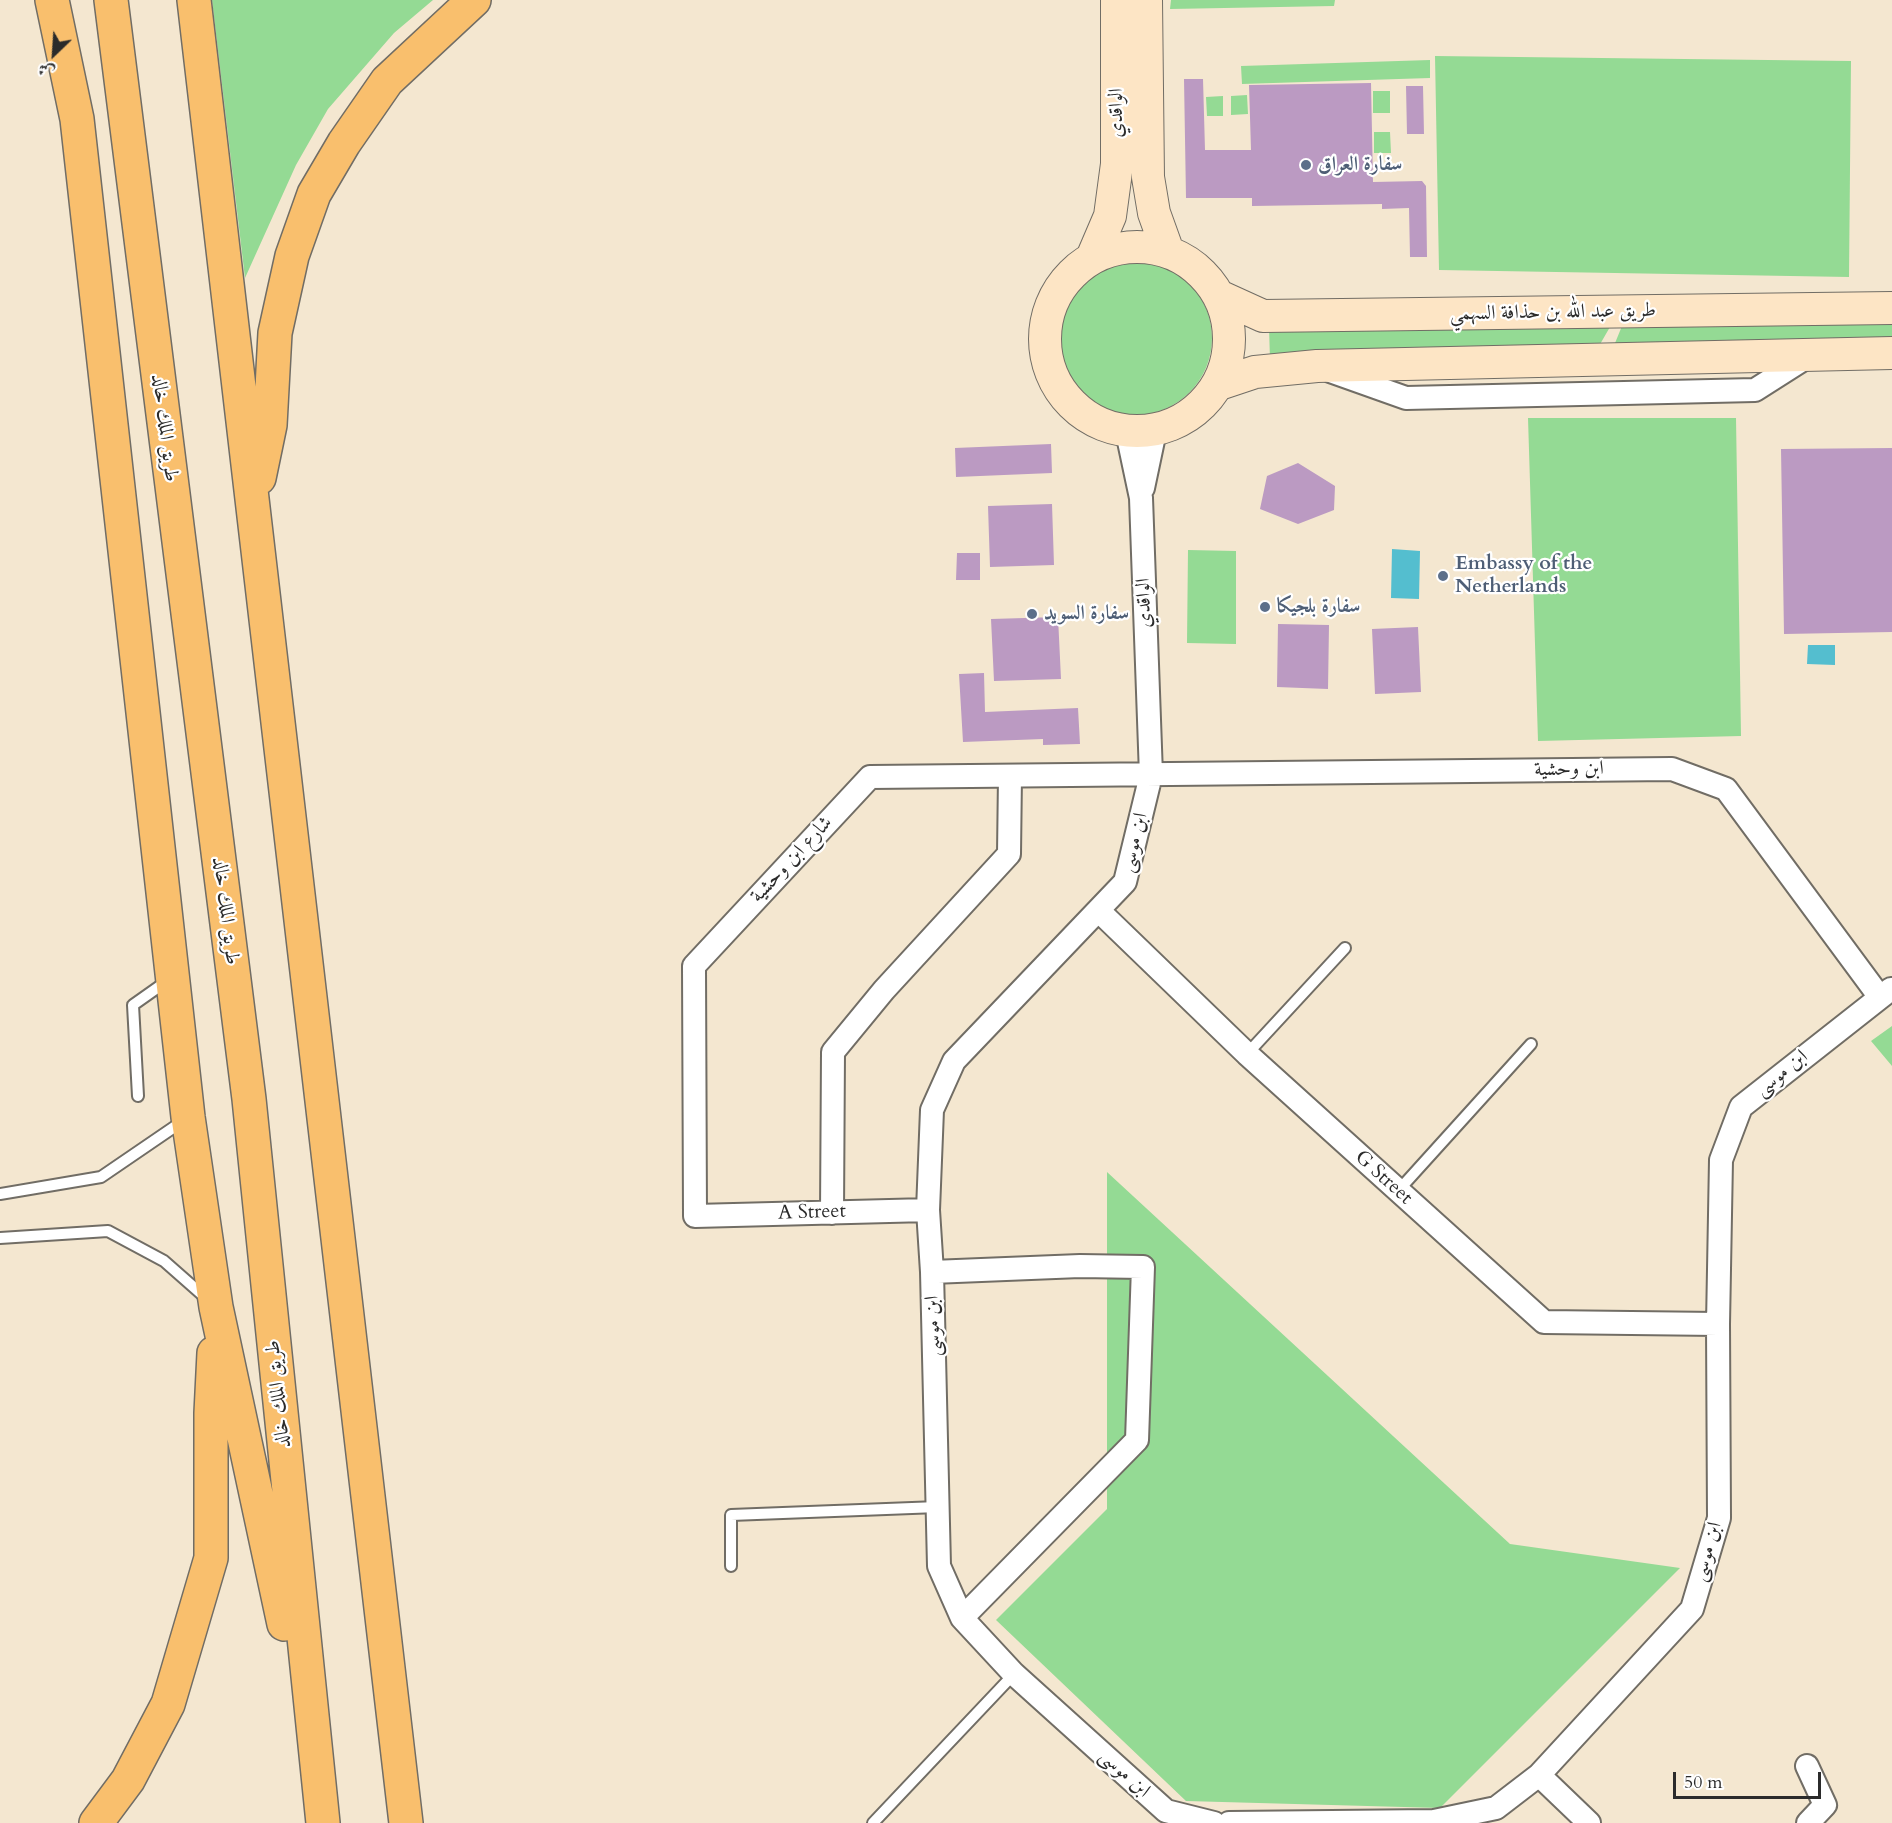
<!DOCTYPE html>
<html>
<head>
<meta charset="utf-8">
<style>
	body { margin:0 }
	#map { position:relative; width:1892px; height:1823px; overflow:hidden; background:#f4e7d0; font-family:Cardo,Amiri,serif }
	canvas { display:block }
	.north { position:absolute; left:24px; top:24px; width:60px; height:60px; -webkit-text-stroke:4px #fff; paint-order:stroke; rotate:205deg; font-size:16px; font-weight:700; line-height:24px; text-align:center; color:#2b2b2b }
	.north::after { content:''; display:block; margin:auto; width:21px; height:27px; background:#2b2b2b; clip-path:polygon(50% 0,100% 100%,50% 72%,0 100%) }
	.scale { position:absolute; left:1673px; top:1772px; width:148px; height:27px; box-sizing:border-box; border:3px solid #2b2b2b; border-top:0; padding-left:8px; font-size:18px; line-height:21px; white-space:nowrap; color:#2b2b2b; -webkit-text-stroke:4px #fff; paint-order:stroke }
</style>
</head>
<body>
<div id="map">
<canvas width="1892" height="1823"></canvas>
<div class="north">ش</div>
<div class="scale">50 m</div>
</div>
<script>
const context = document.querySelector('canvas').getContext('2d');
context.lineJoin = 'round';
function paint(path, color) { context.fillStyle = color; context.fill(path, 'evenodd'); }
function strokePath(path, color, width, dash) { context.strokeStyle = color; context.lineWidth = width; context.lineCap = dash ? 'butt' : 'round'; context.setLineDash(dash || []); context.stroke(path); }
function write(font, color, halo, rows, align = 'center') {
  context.font = font + ' Cardo,Amiri,serif'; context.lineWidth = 4.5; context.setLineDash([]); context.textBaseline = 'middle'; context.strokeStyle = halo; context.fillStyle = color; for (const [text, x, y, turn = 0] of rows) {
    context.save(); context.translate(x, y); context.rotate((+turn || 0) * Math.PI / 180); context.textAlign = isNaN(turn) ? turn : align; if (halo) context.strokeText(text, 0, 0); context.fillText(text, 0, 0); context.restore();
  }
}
paint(new Path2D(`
	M212 0H433L394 33 328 109 296 165 245 278Z
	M1171 0H1335L1334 6 1170 9Z
	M1435 56 1851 61 1849 277 1439 270Z
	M1430 60V78L1242 84 1241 66Z
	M1373 91H1390V113H1373Z
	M1247 95 1248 114 1231 115V96Z
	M1223 96V116H1207L1206 97Z
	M1374 132H1390L1391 153H1374Z
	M1058 338a77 77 0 1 1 154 0a77 77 0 1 1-154 0Z
	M1892 318V347L1611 353 1624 321Z
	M1614 320 1595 353 1270 360 1269 327Z
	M1528 418H1736L1741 736 1538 741Z
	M1188 550 1236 551V644L1187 643Z
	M1892 1026V1066L1871 1041Z
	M1107 1172 1510 1544 1680 1568 1440 1808 1186 1801 996 1620 1107 1509Z`), '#94da94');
paint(new Path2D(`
	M1392 549 1420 551 1419 599 1391 598Z
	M1808 645H1835V665L1807 664Z`), '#54becf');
paint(new Path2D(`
	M1184 79H1203L1205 150H1251L1249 85 1371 83 1373 182 1422 181 1426 186 1427 257H1410L1409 208 1382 209V204L1252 206V198H1186Z
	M1406 86H1423L1424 134H1407Z
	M1051 444 1052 473 956 477 955 448Z
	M1892 448V632L1784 634 1781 449Z
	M1298 463 1335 486 1334 510 1298 524 1260 509 1267 476Z
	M1052 504 1054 565 990 567 988 506Z
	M957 553H980V580H956Z
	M1058 617 1061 679 994 681 991 619Z
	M1278 624 1329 625 1328 689 1277 687Z
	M1418 627 1421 692 1375 694 1372 629Z
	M984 673 985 712 1078 708 1080 744 1043 745V739L963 742 959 674Z`), '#bb9ac2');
const lane = new Path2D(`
	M1247 1054 1345 948
	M138 1096 133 1005 167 981
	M1398 1191 1531 1044
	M0 1194 101 1177 183 1121
	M0 1238 108 1231 164 1261 206 1298
	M731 1566V1515L938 1507
	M873 1823 1014 1674`);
const street = new Path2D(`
	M1330 371 1406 398 1755 390 1810 355
	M1127 432 1141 498 1151 775 1125 882 954 1061 932 1110 928 1210 932 1272 939 1566 962 1618 1014 1674 1166 1811 1214 1823
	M1143 488 1155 431
	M1099 911 1247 1054 1544 1322 1718 1324
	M928 1210 695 1216 694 966 870 777 1672 769 1726 789 1879 996
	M832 1213 833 1052 884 990 1009 854 1010 776
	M932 1272 1080 1266 1143 1267 1137 1440 962 1618
	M1807 1766 1825 1805 1808 1823
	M1539 1775 1589 1823
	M1229 1823 1434 1821 1496 1808 1539 1775 1692 1609 1719 1518 1718 1324 1721 1160 1741 1107 1891 989`);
const secondary = new Path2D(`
	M1146 0 1148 177 1154 213 1168 252
	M1045 339a92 92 0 1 1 184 0a92 92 0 1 1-184 0Z
	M1092 258 1110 216 1117 164V0
	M1219 296 1263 316 1892 308
	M1219 384 1255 372 1317 366 1892 353`);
const highway = new Path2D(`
	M52 0 77 119 188 1117 216 1307 284 1624
	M111 0 249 1099 323 1823
	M194 0 406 1823
	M259 478 270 425 275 333 292 256 314 194 344 143 387 81 474 0
	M96 1823 128 1780 168 1704 211 1558V1413L214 1353`);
strokePath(lane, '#716d65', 14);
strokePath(street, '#716d65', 26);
strokePath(secondary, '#716d65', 34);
strokePath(highway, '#716d65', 36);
strokePath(lane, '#fff', 10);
strokePath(street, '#fff', 22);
strokePath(secondary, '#fde5c5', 32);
strokePath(highway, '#f9bf6d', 33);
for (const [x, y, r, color] of [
	[1306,165,6,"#5c6f8a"],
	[1443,576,6,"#5c6f8a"],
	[1265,607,6,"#5c6f8a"],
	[1032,614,6,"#5c6f8a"]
]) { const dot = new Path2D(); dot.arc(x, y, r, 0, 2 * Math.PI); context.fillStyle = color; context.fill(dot); strokePath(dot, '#fff', 2); }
write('20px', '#2b2b2b', '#fff', [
	["الواقدي",1117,113,-90],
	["طريق عبد الله بن حذافة السهمي",1553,313,-1],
	["طريق الملك خالد",164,428,83],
	["الواقدي",1145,603,-92],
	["ابن وحشية",1569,770,-1],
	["ابن موسى",1135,843,-76],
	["شارع ابن وحشية",792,860,-47],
	["طريق الملك خالد",225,911,83],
	["ابن موسى",1782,1074,-39],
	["G Street",1383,1178,42],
	["A Street",812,1213,-2],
	["ابن موسى",934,1326,-92],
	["طريق الملك خالد",279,1394,-96],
	["ابن موسى",1708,1552,-74],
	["ابن موسى",1124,1774,42]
]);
write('bold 20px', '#4e5e75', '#fff', [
	["سفارة العراق",1318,165],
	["Embassy of the",1455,564],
	["Netherlands",1455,587],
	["سفارة بلجيكا",1277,607],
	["سفارة السويد",1044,614]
], 'left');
</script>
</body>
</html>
